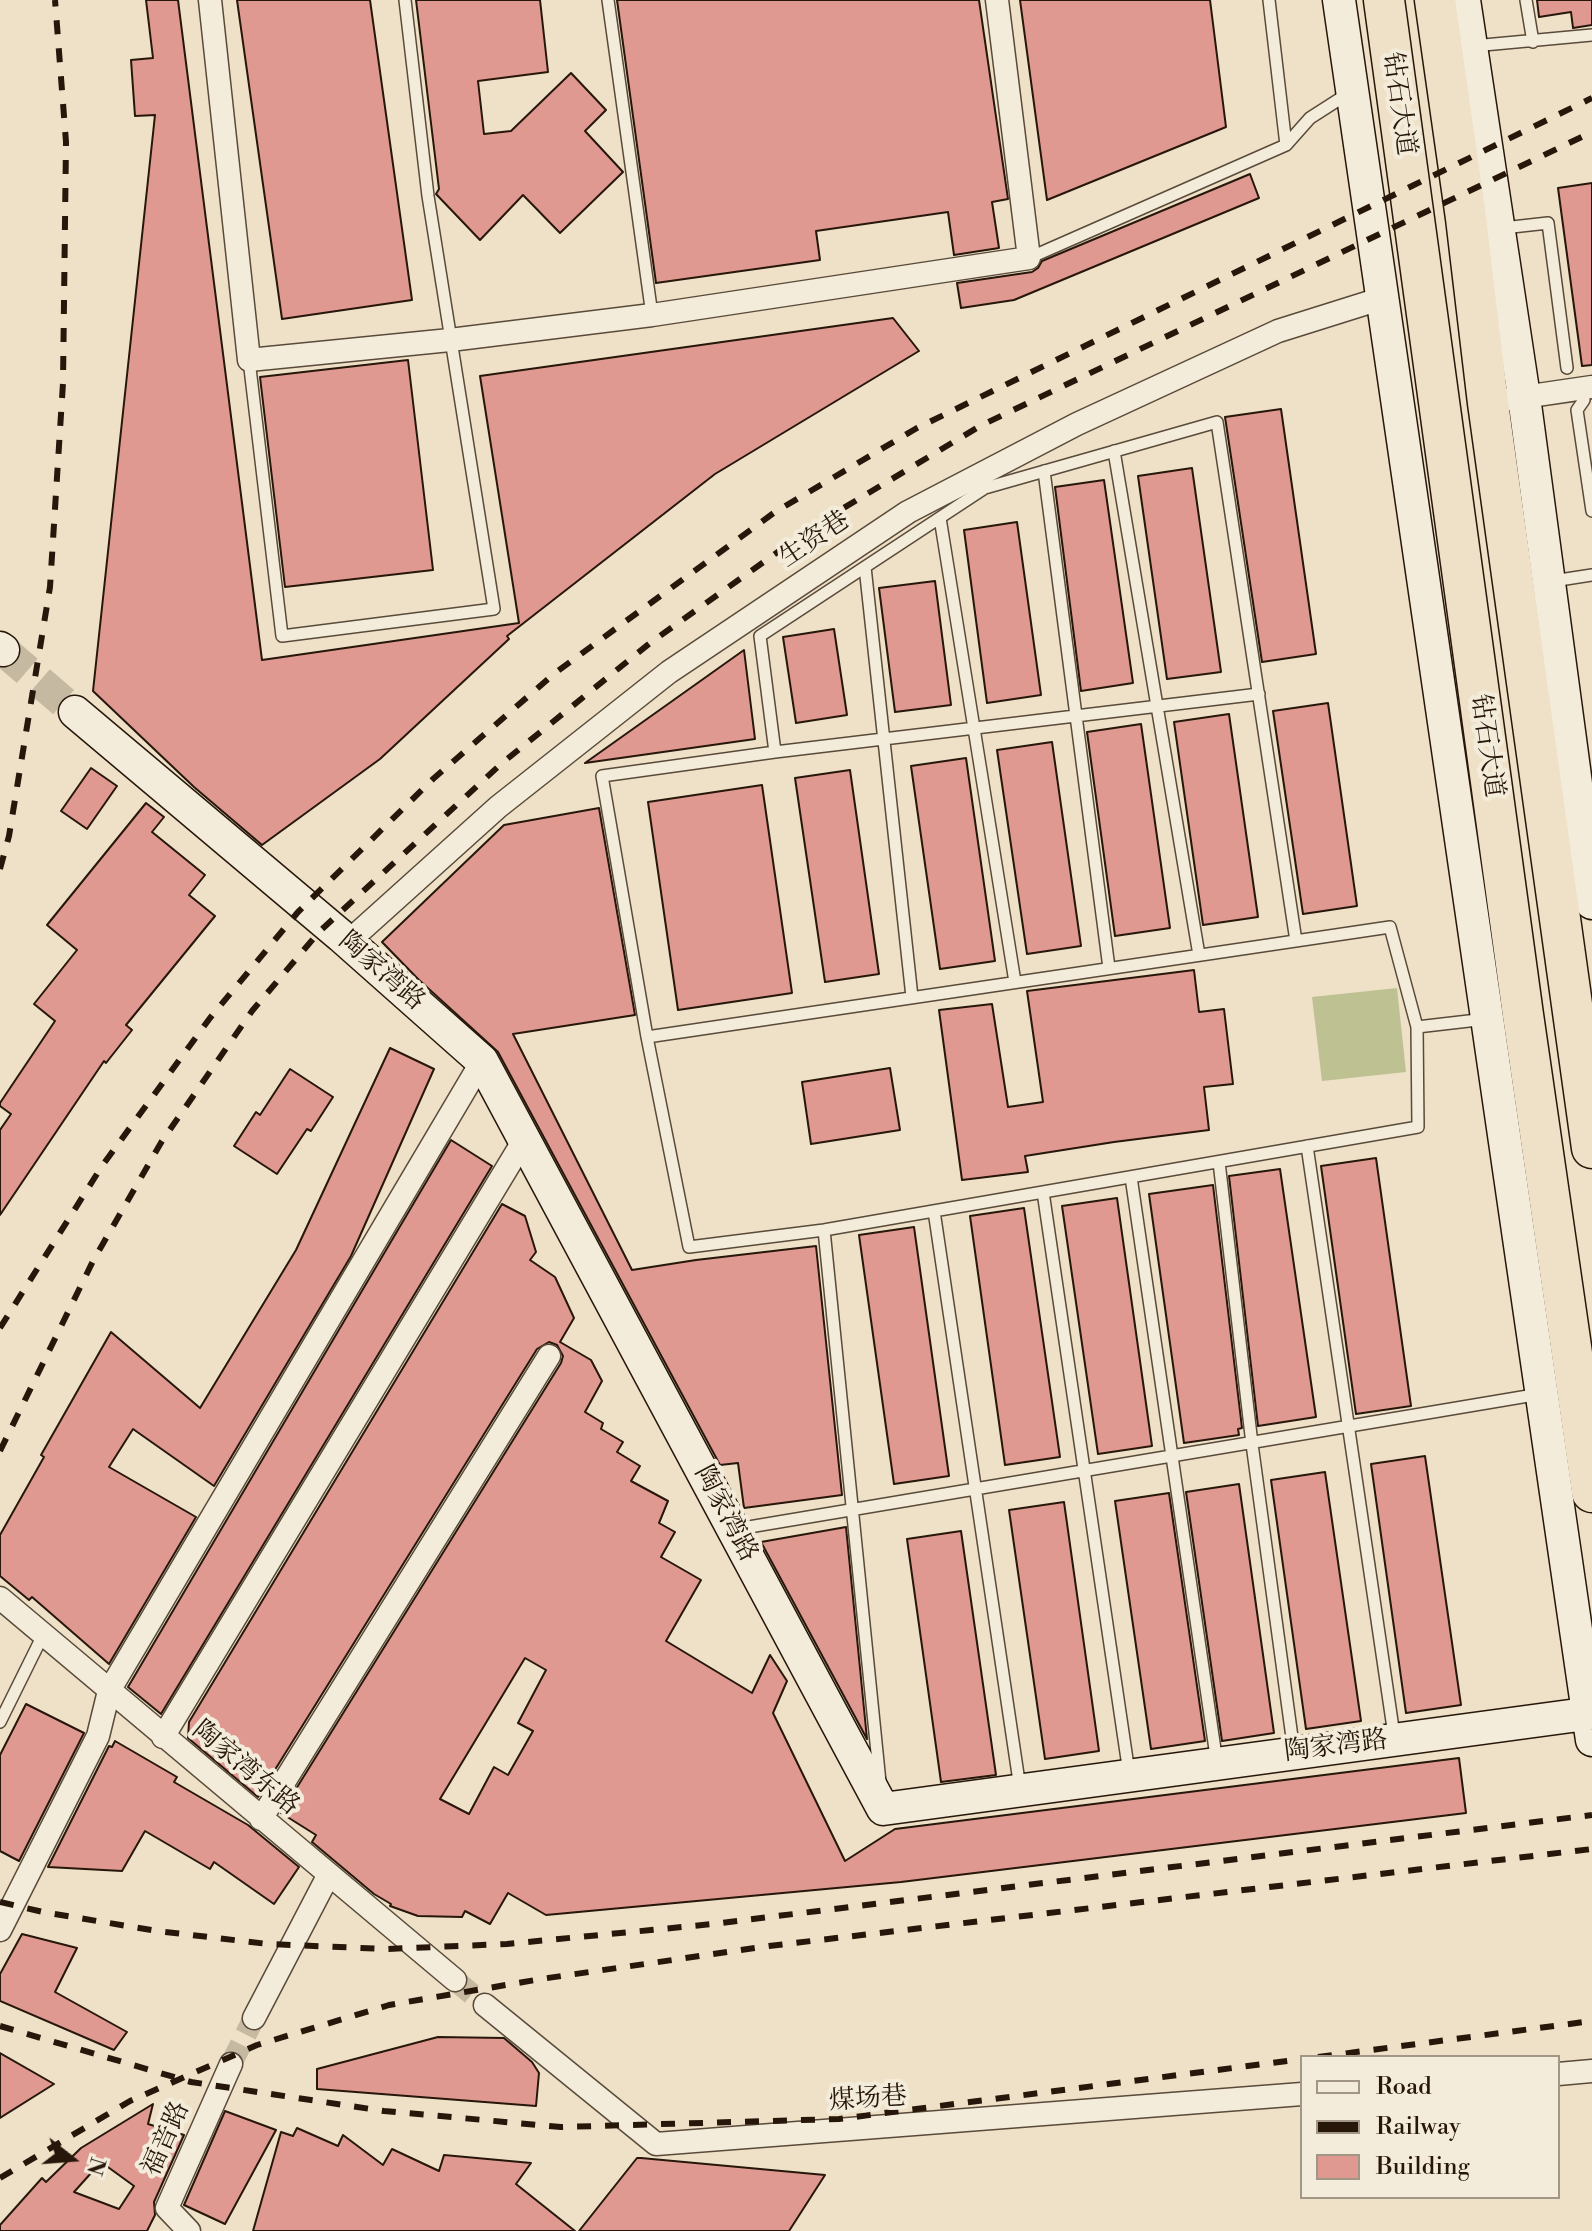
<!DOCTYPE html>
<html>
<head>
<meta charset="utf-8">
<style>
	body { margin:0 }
	#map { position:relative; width:1592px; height:2231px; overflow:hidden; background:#eee1c7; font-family:"Libre Bodoni",serif }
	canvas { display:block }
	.legend { position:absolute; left:1300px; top:2055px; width:260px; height:144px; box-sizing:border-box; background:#f4ecdb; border:2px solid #a29787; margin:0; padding:10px 14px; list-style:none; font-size:24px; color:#27170a }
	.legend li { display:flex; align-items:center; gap:16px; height:40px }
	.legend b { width:40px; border:2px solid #a29787 }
	.north { position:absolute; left:32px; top:2119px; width:80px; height:80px; -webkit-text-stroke:6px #f4ecdb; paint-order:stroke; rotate:107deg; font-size:22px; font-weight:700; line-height:32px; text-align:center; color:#27170a }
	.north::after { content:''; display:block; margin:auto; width:28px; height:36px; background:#27170a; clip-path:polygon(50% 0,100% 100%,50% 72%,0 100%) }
</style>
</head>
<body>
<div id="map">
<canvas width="1592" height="2231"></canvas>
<ul class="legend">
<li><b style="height:10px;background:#f4ecdb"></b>Road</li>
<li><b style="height:10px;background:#27170a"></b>Railway</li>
<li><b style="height:22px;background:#df9991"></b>Building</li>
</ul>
<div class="north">N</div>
</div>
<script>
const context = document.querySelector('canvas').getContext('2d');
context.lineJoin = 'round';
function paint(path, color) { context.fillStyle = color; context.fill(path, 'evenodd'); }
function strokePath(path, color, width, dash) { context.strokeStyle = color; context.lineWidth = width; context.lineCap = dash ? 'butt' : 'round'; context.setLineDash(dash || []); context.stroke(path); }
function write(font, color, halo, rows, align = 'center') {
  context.font = font + ' "Libre Bodoni","Noto Serif SC",serif'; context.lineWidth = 8; context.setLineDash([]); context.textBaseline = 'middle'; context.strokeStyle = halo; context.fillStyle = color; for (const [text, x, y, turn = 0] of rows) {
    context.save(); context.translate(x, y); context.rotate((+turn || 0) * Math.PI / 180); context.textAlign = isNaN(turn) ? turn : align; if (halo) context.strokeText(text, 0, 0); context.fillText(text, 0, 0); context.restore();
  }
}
paint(new Path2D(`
	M1397 988 1406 1072 1322 1081 1312 997Z`), '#bec192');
const building = new Path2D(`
	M146 0H178L262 660 519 623 480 376 893 318 919 351 715 474 507 636 509 639 380 759 262 845 194 787 93 691 155 115 135 116 131 60 153 58Z
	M237 0H370L412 300 282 319Z
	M416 0H540L548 72 478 81 484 134 511 131 571 73 606 110 585 131 623 172 560 233 523 195 480 240 436 194 439 189Z
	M617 0H979L1008 199 992 202 999 248 954 255 948 212 816 231 820 260 656 283Z
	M1020 0H1210L1226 127 1047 200Z
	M1537 0H1592V25L1573 28 1571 12 1539 17Z
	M1250 174 1259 198 1014 300 961 308 957 283 1032 272 1038 268 1042 261Z
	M1592 183V365L1582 366 1558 188Z
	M408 360 433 570 285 587 260 377Z
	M1281 409 1316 654 1262 662 1225 417Z
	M1192 468 1221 672 1167 679 1138 476Z
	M1104 480 1133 683 1081 691 1055 487Z
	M1017 522 1041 695 987 703 964 530Z
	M935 581 951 705 895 712 879 588Z
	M834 629 847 715 796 723 783 637Z
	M744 650 755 739 585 763Z
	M1328 703 1357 906 1303 914 1273 711Z
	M1229 714 1258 917 1203 925 1174 722Z
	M1141 724 1170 928 1115 936 1087 732Z
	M1052 742 1081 946 1027 954 997 750Z
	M966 758 995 961 940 969 911 766Z
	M91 768 117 786 87 829 61 811Z
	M850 770 879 974 825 982 795 778Z
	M762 785 792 993 678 1010 648 802Z
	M146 803 164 817 152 832 205 875 189 895 215 916 126 1025 132 1030 106 1063 104 1061 0 1215V1130L11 1114 0 1106V1103L55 1021 34 1004 77 950 47 925Z
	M599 808 635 1015 513 1034 632 1270 696 1260 816 1246 842 1495 744 1508 738 1463 720 1465 498 1052 419 980 382 942 504 825Z
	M1194 970 1199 1012 1224 1009 1233 1084 1204 1087 1209 1130 1114 1142 1025 1156 1028 1172 962 1180 939 1010 992 1004 1008 1107 1043 1102 1027 991Z
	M390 1048 434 1069 351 1256 214 1486 133 1429 109 1467 196 1517 109 1664 32 1597 29 1600 0 1576V1535L44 1457 41 1455 111 1332 200 1408 296 1250Z
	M890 1068 900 1130 811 1144 802 1082Z
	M290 1069 333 1097 311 1131 307 1129 277 1174 234 1146 256 1112 260 1115Z
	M451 1140 492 1166 161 1714 128 1687Z
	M1376 1158 1411 1406 1356 1414 1321 1166Z
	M1280 1169 1316 1417 1258 1426 1229 1176Z
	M1213 1185 1242 1428 1238 1429 1239 1435 1184 1443 1149 1194Z
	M1117 1198 1152 1446 1098 1454 1062 1206Z
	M502 1204 525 1216 536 1252 530 1260 555 1277 574 1318 560 1342 591 1360 602 1381 585 1412 603 1423 601 1429 623 1442 617 1452 640 1466 631 1481 668 1501 659 1523 675 1532 661 1557 701 1580 666 1641 752 1693 770 1655 787 1681 773 1713 845 1861 895 1829 1459 1758 1466 1813 901 1882 546 1915 508 1893 490 1924 465 1911 462 1917 418 1916 390 1906 391 1904 374 1894 312 1842 316 1835 281 1813 561 1363 563 1356 557 1345 549 1342 537 1349 258 1797 188 1738 189 1722ZM525 1658 546 1670 518 1723 533 1731 508 1775 494 1767 469 1814 440 1799Z
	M1024 1208 1060 1457 1005 1465 970 1216Z
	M914 1227 949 1476 894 1484 859 1235Z
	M1425 1456 1461 1705 1406 1713 1371 1464Z
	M1325 1472 1361 1721 1306 1729 1271 1480Z
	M1239 1484 1274 1733 1222 1741 1186 1492Z
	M1169 1493 1205 1741 1151 1749 1115 1501Z
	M1064 1502 1099 1751 1045 1759 1009 1510Z
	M846 1527 867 1739 761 1542Z
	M961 1531 996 1775 941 1782 907 1539Z
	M26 1704 84 1733 19 1861 0 1851V1755Z
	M115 1741 177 1777 174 1782 248 1825 299 1867 274 1904 214 1862 210 1869 145 1831 122 1871 48 1867 109 1746 112 1747Z
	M22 1934 77 1948 55 1992 127 2032 114 2050 0 2001V1974Z
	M438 2037 504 2038 532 2062 539 2073 536 2106 317 2089V2069Z
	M0 2053 54 2084 0 2118Z
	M153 2104 148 2124 184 2135 154 2202 155 2215 147 2231H0V2225L42 2178 46 2182 81 2148ZM101 2162 134 2186 119 2209 74 2192Z
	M225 2111 276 2130 225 2224 184 2205Z
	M297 2128 338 2146 343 2135 383 2165 392 2149 439 2171 444 2155 531 2163 516 2184 575 2231H253L281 2132 293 2136Z
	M637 2158H641L825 2175 789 2231H579Z`);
paint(building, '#df9991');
strokePath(building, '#27170a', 2);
strokePath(new Path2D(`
	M455 1980 485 2005
	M231 2064 254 2018`), '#c6b9a1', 22, [22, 11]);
strokePath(new Path2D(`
	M3 650 75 712`), '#c6b9a1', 32, [32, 16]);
const lane = new Path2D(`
	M608 0 652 315
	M1526 0 1533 42
	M1473 46 1592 35
	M1286 145 1310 118 1349 93
	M1503 228 1548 223 1567 368
	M1029 258 1286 145 1269 0
	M249 360 282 636 494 609 428 196 405 0
	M1584 400 1577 410 1592 511
	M1114 451 1199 955
	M1044 471 1109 968
	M940 518 1015 982
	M865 567 912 997
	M1553 581 1592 575
	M775 752 1259 694
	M1417 1027 1418 1127 824 1230 689 1247 647 1037 1390 927 1417 1027 1486 1019
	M647 1037 602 776 775 752 760 636 985 488 1217 422 1296 941
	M1307 1146 1394 1735
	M1219 1162 1252 1444 1294 1752
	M1131 1177 1217 1763
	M1043 1192 1129 1773
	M934 1211 1020 1788
	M824 1230 880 1782
	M737 1529 1540 1394
	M0 1722 43 1635`);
const street = new Path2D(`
	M210 0 249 360 450 340 652 315 1029 258 997 0
	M1510 399 1592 387
	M348 942 498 807 669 672 908 512 1077 424 1278 331 1383 298
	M0 1598 455 1980
	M163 1737 524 1140
	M261 1819 549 1356
	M0 1930 98 1736 109 1691 482 1061
	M485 2005 656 2144 1302 2094
	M254 2018 328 1876
	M1558 2074 1592 2071
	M189 2231 167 2208 231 2064`);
const secondary = new Path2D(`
	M1339 0 1592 1740
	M1464 0 1524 397 1592 903
	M0 648 3 650
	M75 712 341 936 482 1061 883 1809 1592 1713`);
const highway = new Path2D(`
	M1384 0 1523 1015 1592 1492
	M1435 0 1466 218 1488 403 1592 1148`);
strokePath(lane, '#594a39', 14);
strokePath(street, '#594a39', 25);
strokePath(secondary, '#27170a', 35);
strokePath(highway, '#27170a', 43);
strokePath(lane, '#f4ecdb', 11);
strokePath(street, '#f4ecdb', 22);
strokePath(secondary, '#f4ecdb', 32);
strokePath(highway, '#eee1c7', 40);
strokePath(new Path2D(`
	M0 869 9 836 50 587 63 383 66 142 55 0
	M0 1328 102 1166 210 1018 298 912 433 779 555 673 775 512 917 428 1592 98
	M0 1451 93 1261 162 1141 252 1011 319 932 501 764 650 643 817 524 980 426 1592 132
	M0 1902 43 1912 157 1931 268 1944 386 1949 507 1944 713 1924 1592 1815
	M0 2026 191 2082 384 2111 561 2127 839 2119 1302 2059
	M1318 2057 1592 2021
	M0 2178 130 2101 257 2045 389 2005 541 1979 769 1946 1592 1849`), '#27170a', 6, [14, 14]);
write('26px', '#27170a', '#f4ecdb', [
	["钻石大道",1398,104,82],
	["生资巷",815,540,-34],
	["钻石大道",1486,746,82],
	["陶家湾路",381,972,41],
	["陶家湾路",725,1514,62],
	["陶家湾路",1336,1747,-7],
	["陶家湾东路",245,1769,40],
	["煤场巷",868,2100,-4],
	["福音路",167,2139,-66]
]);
</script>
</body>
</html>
